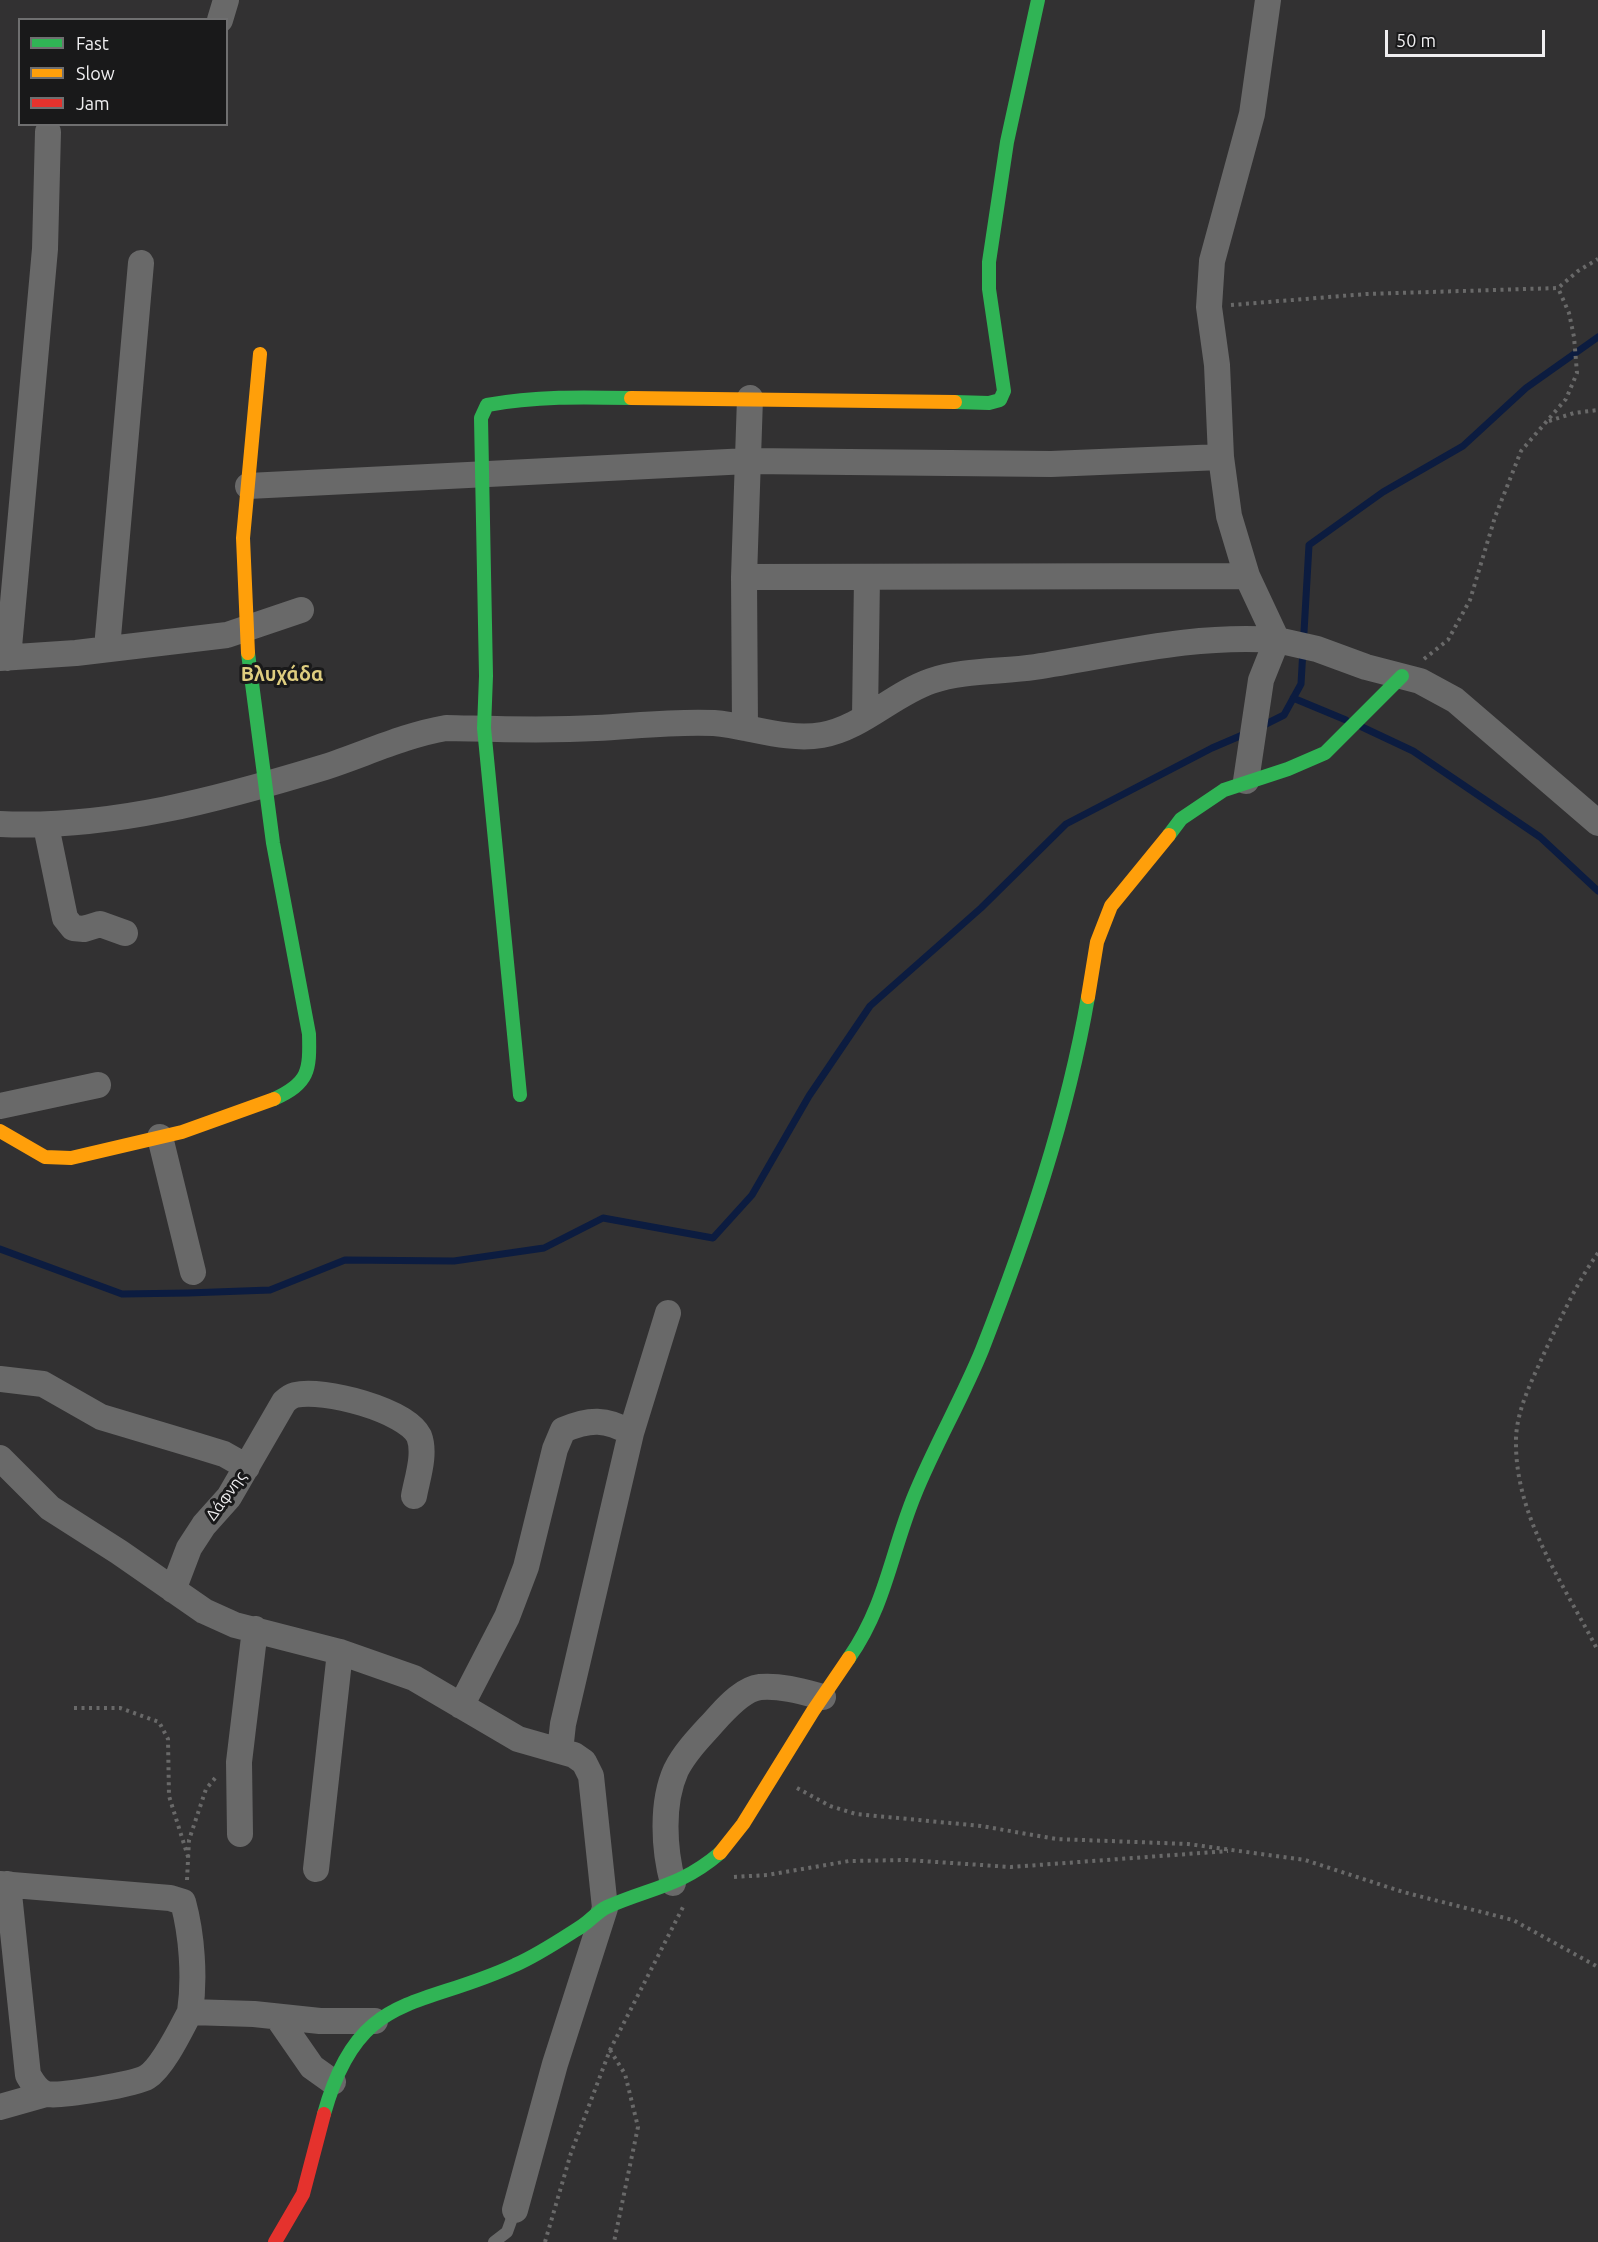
<!DOCTYPE html>
<html>
<head>
<meta charset="utf-8">
<style>
	body { margin:0 }
	#map { position:relative; width:1598px; height:2242px; overflow:hidden; background:#323132; font-family:Ubuntu,sans-serif }
	canvas { display:block }
	.legend { position:absolute; left:18px; top:18px; width:210px; height:108px; box-sizing:border-box; background:#19191a; border:2px solid #6f6f70; margin:0; padding:8px 10px; list-style:none; font-size:18px; color:#f0eff1 }
	.legend li { display:flex; align-items:center; gap:12px; height:30px }
	.legend b { width:30px; border:2px solid #6f6f70 }
	.scale { position:absolute; left:1385px; top:30px; width:160px; height:27px; box-sizing:border-box; border:3px solid #f0eff1; border-top:0; padding-left:8px; font-size:18px; line-height:21px; white-space:nowrap; color:#f0eff1; -webkit-text-stroke:4px #19191a; paint-order:stroke }
</style>
</head>
<body>
<div id="map">
<canvas width="1598" height="2242"></canvas>
<ul class="legend">
<li><b style="height:8px;background:#30b455"></b>Fast</li>
<li><b style="height:8px;background:#ff9f0a"></b>Slow</li>
<li><b style="height:8px;background:#e5322d"></b>Jam</li>
</ul>
<div class="scale">50 m</div>
</div>
<script>
const context = document.querySelector('canvas').getContext('2d');
context.lineJoin = 'round';
function strokePath(path, color, width, dash) { context.strokeStyle = color; context.lineWidth = width; context.lineCap = dash ? 'butt' : 'round'; context.setLineDash(dash || []); context.stroke(path); }
function write(font, color, halo, rows, align = 'center') {
  context.font = font + ' Ubuntu,sans-serif'; context.lineWidth = 6; context.setLineDash([]); context.textBaseline = 'middle'; context.strokeStyle = halo; context.fillStyle = color; for (const [text, x, y, turn = 0] of rows) {
    context.save(); context.translate(x, y); context.rotate((+turn || 0) * Math.PI / 180); context.textAlign = isNaN(turn) ? turn : align; if (halo) context.strokeText(text, 0, 0); context.fillText(text, 0, 0); context.restore();
  }
}
strokePath(new Path2D(`
	M1293 698 1346 720
	M1260 727 1284 715 1301 684 1309 545 1383 492 1463 446 1526 388 1598 337
	M1362 727 1413 751 1540 837 1598 891
	M0 1249 122 1294 188 1293 270 1290 345 1260 454 1261 544 1248 603 1218 713 1238 752 1195 809 1096 870 1006 981 908 1066 824 1212 748 1247 733`), '#0c1c40', 7);
strokePath(new Path2D(`
	M1231 305 1366 294 1558 288 1578 271 1598 259
	M1549 421 1574 413 1598 410
	M1424 659 1448 640 1470 600 1495 517 1521 451 1566 399 1577 373 1574 337 1569 313 1558 288
	M1598 1253C1577 1282 1562 1316 1546 1349 1533 1379 1515 1411 1516 1444 1516 1519 1565 1586 1598 1651
	M74 1708H120L159 1722 168 1739 169 1796 189 1860
	M797 1788 830 1806 856 1814 981 1826 1056 1839 1188 1844 1305 1860 1403 1892 1513 1920 1598 1967
	M734 1877 767 1875 849 1861 907 1860 1011 1867 1228 1851
	M187 1880 189 1840 206 1789 216 1777
	M610 2050 625 2074 638 2127 614 2242
	M545 2242 571 2153 610 2050 683 1907`), '#696969', 4, [3, 4.5]);
strokePath(new Path2D(`
	M494 2242 507 2232 515 2210`), '#696969', 12);
strokePath(new Path2D(`
	M1268 0 1252 114 1212 261 1209 307 1217 365 1221 457 1229 516 1247 576 1277 640 1317 649 1366 667 1420 681 1455 700 1598 823
	M220 20 226 0
	M248 486 748 461 1051 464 1221 457
	M744 577 1247 576
	M107 648 141 263
	M0 658 76 653 227 635 301 610
	M8 658 45 249 48 132
	M865 717 867 577
	M745 728 744 577 750 398
	M0 824C111 829 220 799 325 767 365 754 405 735 446 728 496 729 546 731 596 728 635 726 675 721 714 723 750 726 785 741 822 735 862 728 893 694 931 681 964 670 1001 672 1035 667 1119 654 1191 634 1277 640L1261 680 1246 781
	M46 826 65 918 73 928 84 929 100 924 125 933
	M0 1106 98 1085
	M160 1137 193 1272
	M0 1379 43 1384 101 1417 198 1446 224 1454 247 1467
	M631 1433 668 1313
	M0 1458 50 1508 119 1552 204 1611 235 1625 340 1652 414 1678 518 1739 574 1755 584 1762 591 1776 605 1908 555 2064 515 2210
	M173 1590 189 1548 204 1525 229 1497 284 1402C287 1399 291 1396 295 1395 323 1388 406 1410 419 1436 426 1454 417 1479 414 1496
	M461 1706 507 1617 526 1567 555 1449 563 1430C589 1419 606 1418 631 1433L563 1724 560 1751
	M240 1834 239 1762 255 1629
	M316 1869 340 1652
	M673 1883C664 1850 661 1803 676 1770 686 1750 704 1733 719 1716 729 1705 744 1689 760 1687 780 1685 804 1692 823 1697
	M0 1884 170 1898 183 1902C192 1935 195 1978 190 2012L254 2014 320 2021H375
	M8 1884 28 2075C33 2083 37 2092 47 2094 59 2097 136 2084 147 2077 163 2067 181 2029 190 2012
	M278 2018 312 2067 333 2082
	M0 2107 46 2094`), '#696969', 26);
strokePath(new Path2D(`
	M955 402 989 403 1000 400 1004 391 989 289V262L1007 142 1038 0
	M248 653 273 843 309 1034C310 1071 309 1083 274 1099
	M1169 835 1181 819 1224 790 1288 769 1325 753 1402 676
	M520 1095 484 728 486 676 481 418 487 405C535 396 583 397 631 398
	M849 1658C886 1605 891 1552 915 1494 935 1445 962 1399 982 1350 1027 1235 1067 1118 1088 997
	M324 2114C358 1990 418 2010 515 1965 538 1955 560 1940 582 1926 590 1921 598 1911 607 1907 652 1887 680 1887 720 1853`), '#30b455', 14);
strokePath(new Path2D(`
	M631 398 955 402
	M248 653 243 538 260 354
	M1088 997 1097 942 1111 906 1169 835
	M0 1131 45 1157 71 1158 182 1132 274 1099
	M720 1853 743 1824 813 1711 849 1658`), '#ff9f0a', 14);
strokePath(new Path2D(`
	M275 2242 303 2194 324 2114`), '#e5322d', 14);
write('16px', '#f0eff1', '#19191a', [
	["Δάφνης",226,1496,-54]
]);
write('bold 20px', '#decd7f', '#19191a', [
	["Βλυχάδα",282,674]
]);
</script>
</body>
</html>
